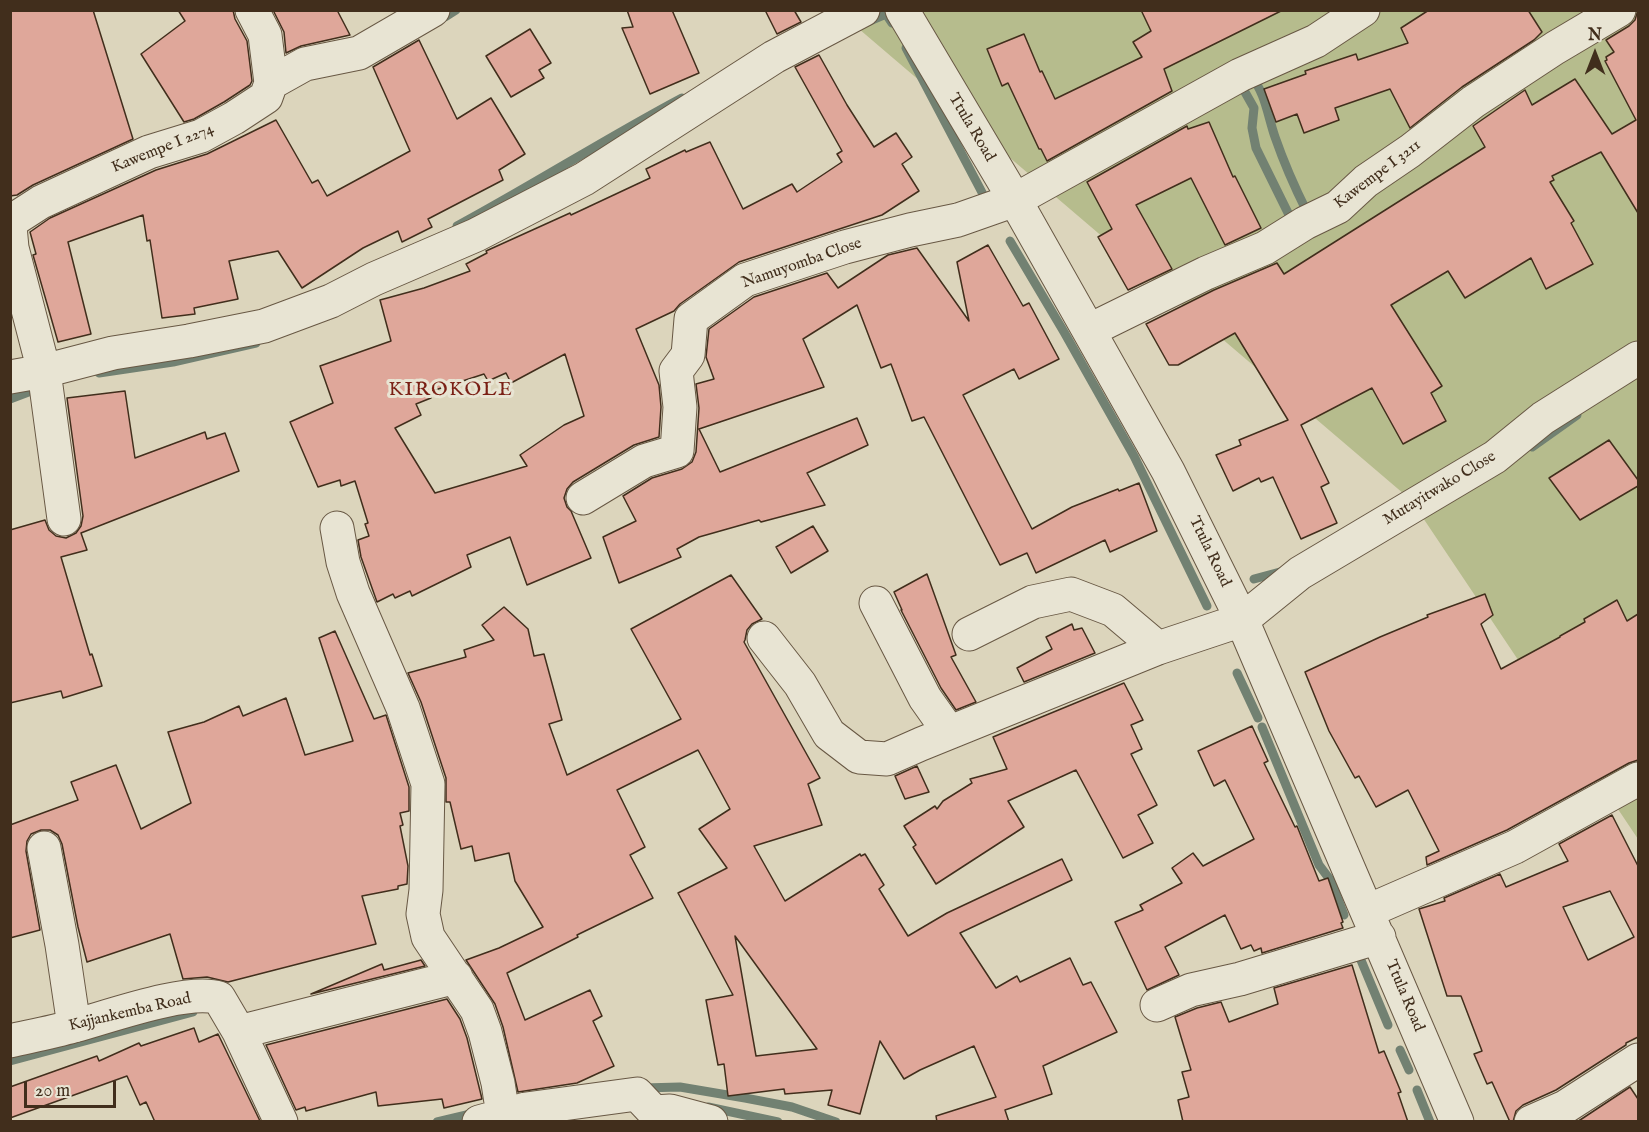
<!DOCTYPE html>
<html>
<head>
<meta charset="utf-8">
<style>
	body { margin:0 }
	#map { position:relative; width:1649px; height:1132px; overflow:hidden; background:#dcd5bc; font-family:"IM FELL English",serif }
	canvas { display:block }
	.frame { position:absolute; inset:0; border:12px solid #412e1c; pointer-events:none }
	.north { position:absolute; left:1565px; top:24px; width:60px; height:60px; -webkit-text-stroke:4px #e8e4d3; paint-order:stroke; rotate:0deg; font-size:16px; font-weight:700; line-height:24px; text-align:center; color:#412e1c }
	.north::after { content:''; display:block; margin:auto; width:21px; height:27px; background:#412e1c; clip-path:polygon(50% 0,100% 100%,50% 72%,0 100%) }
	.scale { position:absolute; left:24px; top:1081px; width:92px; height:27px; box-sizing:border-box; border:3px solid #412e1c; border-top:0; padding-left:8px; font-size:18px; line-height:21px; white-space:nowrap; color:#412e1c; -webkit-text-stroke:4px #e8e4d3; paint-order:stroke }
</style>
</head>
<body>
<div id="map">
<canvas width="1649" height="1132"></canvas>
<div class="frame"></div>
<div class="north">N</div>
<div class="scale">20 m</div>
</div>
<script>
const context = document.querySelector('canvas').getContext('2d');
context.lineJoin = 'round';
function paint(path, color) { context.fillStyle = color; context.fill(path, 'evenodd'); }
function strokePath(path, color, width, dash) { context.strokeStyle = color; context.lineWidth = width; context.lineCap = dash ? 'butt' : 'round'; context.setLineDash(dash || []); context.stroke(path); }
function write(font, color, halo, rows, align = 'center') {
  context.font = font + ' "IM FELL English",serif'; context.lineWidth = 6; context.setLineDash([]); context.textBaseline = 'middle'; context.strokeStyle = halo; context.fillStyle = color; for (const [text, x, y, turn = 0] of rows) {
    context.save(); context.translate(x, y); context.rotate((+turn || 0) * Math.PI / 180); context.textAlign = isNaN(turn) ? turn : align; if (halo) context.strokeText(text, 0, 0); context.fillText(text, 0, 0); context.restore();
  }
}
paint(new Path2D(`
	M851 11H1638V839L1411 500 859 29Z`), '#b6bc8d');
strokePath(new Path2D(`
	M440 13 445 17 456 10
	M867 22 886 14 892 23
	M906 48 986 200 983 201
	M1251 76C1265 92 1268 117 1275 137 1284 163 1295 188 1307 212
	M1237 85H1241L1254 108 1252 128 1256 148 1292 221
	M457 226C533 185 605 139 682 98
	M1010 241 1064 332 1134 456 1207 606
	M99 373 173 362 256 343
	M10 399 39 388
	M1532 447 1577 415
	M1254 579 1280 572
	M1237 673 1258 718
	M1262 727 1319 865 1331 881 1344 915
	M1358 953 1388 1025
	M1400 1050 1409 1070
	M10 1061 193 1012
	M643 1088 680 1087 745 1098 792 1107 836 1122
	M1417 1090 1430 1122
	M708 1107 778 1122
	M437 1122 475 1113`), '#728172', 9);
const building = new Path2D(`
	M10 10H93L133 139 33 185 17 195 10 196Z
	M178 10H233L235 19 247 41 252 81 250 85 224 102 194 119 184 122 141 54 185 21Z
	M273 10H337L350 35 301 46 286 53 284 32Z
	M627 10H672L699 73 650 94 622 28 633 27Z
	M765 10H794L801 22 777 34Z
	M1141 10H1283L1164 69 1172 91 1047 161 1041 149H1039L1008 83 1002 86 987 49 1024 34 1040 72 1042 71 1055 99 1142 57 1133 42 1151 31Z
	M1429 10H1528L1542 32 1534 40 1462 87 1410 128 1390 89 1335 108 1339 120 1304 133 1297 114 1276 122 1264 89 1306 74 1305 71 1356 54 1358 60 1408 43 1401 28Z
	M1638 10V213L1601 152 1552 176 1554 180 1550 182 1574 221 1571 223 1593 264 1546 289 1531 258 1465 298 1448 271 1391 305 1442 386 1431 393 1446 421 1403 444 1372 388 1301 425 1329 483 1321 487 1337 523 1301 539 1273 477 1261 482 1259 478 1233 491 1216 455 1241 445 1239 440 1288 420 1235 333 1178 365H1169L1146 324 1214 290 1277 263 1284 274 1485 147 1473 126 1525 90 1532 105 1575 79 1612 134 1636 120 1605 61 1607 60 1606 57 1614 52 1606 40 1629 26 1635 20Z
	M530 29 551 63 539 70 544 78 511 97 486 56Z
	M419 40 457 119 491 98 525 154 499 170 503 180 428 219 432 227 402 242 398 231 363 248 302 288 278 251 229 261 238 299 194 308 195 314 162 318 150 240 147 241 143 215 68 242 91 334 58 342 33 255 36 254 30 232 50 218 156 170 207 154 276 120 312 183 318 180 327 196 410 151 373 67Z
	M819 55 847 105 874 147 896 133 912 157 902 164 919 191 882 215 739 262 680 304 674 311 636 329 659 385 661 407 659 437 634 445 573 482 567 489 564 498 567 507 571 511 591 558 527 585 510 537 467 555 471 567 412 596 410 591 395 598 393 594 377 602 361 557 358 540 369 536 365 524 368 523 355 481 341 486 340 480 318 487 290 422 333 403 320 366 391 341 380 300 424 288 470 271 466 264 487 253 486 251 570 213 571 215 650 178 646 169 685 150 686 152 710 142 743 209 792 184 797 192 842 162 837 154 842 151 795 67ZM565 354 584 416 564 425 520 455 527 466 435 493 395 428 421 415 416 404 431 398 429 392 484 374 488 381 506 373 511 383Z
	M1209 122 1233 177 1235 176 1261 228 1225 245 1191 178 1136 205 1172 269 1128 290 1098 237 1112 229 1087 182 1187 126 1188 129Z
	M988 245 1023 306 1029 303 1059 359 1019 379 1014 369 963 395 1032 529 1072 507 1118 489 1119 491 1139 483 1157 531 1110 552 1105 540 1036 573 1027 553 1000 565 924 417 912 421 891 364 881 368 857 305 803 339 824 387 699 429 720 472 857 418 868 445 807 473 825 505 761 522 759 520 699 537 677 549 681 557 619 583 603 537 636 521 623 496 652 478 682 469 692 462 696 452 699 408 696 384 714 379 706 357 709 329 754 297 827 273 838 288 888 255 917 248 969 321 957 262Z
	M125 391 135 458 205 432 207 439 225 433 239 471 81 533 87 550 61 557 90 655 92 654 102 686 63 698 61 691 10 703V530L45 520 49 530 56 536 66 538 76 533 81 526 83 516 67 398Z
	M1609 440 1638 480V486L1580 520 1549 478Z
	M813 526 828 551 791 573 776 547Z
	M927 574 956 655 951 657 976 702 956 710 941 688 901 610H902L894 592Z
	M731 575 762 619 752 624 747 630 745 640 744 642 820 778 808 784 822 825 754 846 785 901 860 854 861 856 865 854 884 885 879 889 908 936 947 913 1062 859 1072 880 960 933 996 988 1017 976 1020 982 1070 958 1083 985 1091 982 1117 1032 1043 1066 1052 1094 1005 1110 1009 1122H937L936 1116 996 1097 974 1046 920 1070 904 1079 880 1041 860 1114 828 1105 832 1090 785 1094 784 1089 728 1096 724 1064 718 1065 706 1000 733 995 678 893 727 868 699 829 730 809 698 750 617 790 645 847 630 855 653 898 577 935 578 937 507 973 525 1020 590 990 602 1016 593 1021 614 1066 577 1083 518 1092 503 1027 495 1004 466 960 499 948 543 927 515 881 509 853 475 861 472 846 461 849 450 802H446V778L421 702 408 673 466 657 464 650 494 640 482 625 504 607 528 629 534 656 544 654 562 720 549 724 567 775 681 719 631 629ZM735 936 817 1049 756 1056Z
	M1485 594 1493 615 1481 624 1501 669 1560 637V636L1585 622 1584 619 1617 600 1627 621 1638 614V760L1629 763 1507 830 1427 865 1426 857 1439 851 1408 790 1376 807 1359 776 1355 778 1329 731 1305 672 1380 637 1428 617 1427 615Z
	M1072 624 1074 630 1082 628 1095 653 1024 682 1017 668 1052 649 1046 637Z
	M335 631 374 719 386 715 409 787V811L400 813 403 825 400 826 408 866 407 884 398 886V889L362 896 376 944 228 982 207 977 183 979 170 934 87 962 78 927 62 844 58 835 50 830H41L31 834 27 841 26 851 40 930 10 938V825L78 800 71 782 116 765 141 829 191 803 168 732 204 722 239 706 243 716 286 698 305 755 353 741 319 638Z
	M1124 683 1143 720 1131 725 1142 749 1131 754 1157 805 1138 815 1153 843 1123 858 1076 770 1008 801 1024 827 936 884 913 847 916 845 904 826 935 806 937 809 943 801 972 783 970 779 1007 769 993 737Z
	M1252 726 1268 761 1264 763 1295 827 1297 826 1319 881 1328 878 1343 922 1341 923 1343 928 1262 953 1261 948 1254 951 1251 945 1241 949 1225 915 1165 947 1179 975 1147 990 1115 922 1143 910 1140 905 1182 883 1172 868 1193 853 1203 866 1254 839 1225 780 1214 786 1198 751Z
	M917 766 929 792 905 799 895 776Z
	M1612 815 1638 866V1037L1626 1043V1045L1556 1090 1523 1105 1516 1111 1513 1122H1510L1492 1082 1487 1084 1474 1054 1482 1051 1461 996H1447L1419 909 1445 901 1444 898 1500 874 1506 887 1568 861 1559 844ZM1610 891 1634 937 1588 960 1563 907Z
	M421 960 425 966 311 994 382 964 384 970Z
	M1352 965 1379 1053 1384 1051 1401 1092 1398 1093 1408 1122H1183L1178 1100 1189 1097 1182 1072 1191 1070 1175 1017 1197 1008 1221 1002 1229 1022 1278 1004 1274 988Z
	M447 999 460 1019 467 1038 482 1099 444 1108 442 1099 378 1106 376 1092 306 1111 305 1107 296 1110 266 1045Z
	M194 1028 199 1042 218 1034 260 1121 155 1122 146 1102 140 1105 127 1076 10 1118V1087L97 1056 99 1061 139 1043 141 1046Z
	M1630 1087 1638 1099V1122H1577Z`);
paint(building, '#dfa79a');
strokePath(building, '#412e1c', 1.5);
const minor = new Path2D(`
	M902 10 1015 200 1168 471 1242 620 1457 1122
	M271 83 305 64 359 53 433 10
	M10 222 41 202 149 152 201 136 234 118 266 97 271 83 265 35 252 10
	M10 226 12 248 44 371 64 519
	M1090 330 1206 273 1265 248 1305 223 1338 207 1366 181 1410 151 1473 102 1555 48 1619 10
	M10 377 44 371 113 353 189 341 264 326 331 301 374 279 476 235 584 179 774 57 863 10
	M583 498 644 461 677 451 680 407 676 371 688 355 691 319 745 280 845 247 910 230 958 220 1015 200 1240 75 1316 41 1363 10
	M337 528 343 562 353 593 403 708 428 784 426 890 423 914 428 937 477 1010 485 1032 498 1083 503 1115
	M876 603 925 698 949 732
	M969 634 1033 602 1071 594 1113 610 1158 648
	M764 638 800 684 829 734 859 757 887 759 921 744 1158 648 1242 620 1300 573 1495 457 1543 418 1638 358
	M44 848 62 945 74 1026
	M1368 911 1515 847 1638 779
	M1157 1005 1191 990 1240 979 1379 937
	M239 1032 456 977
	M10 1041C32 1036 53 1032 74 1026 108 1017 187 988 219 998L239 1032 281 1122
	M479 1122 526 1109 637 1094 654 1112 670 1111 711 1122
	M1531 1122 1565 1107 1638 1060`);
strokePath(minor, '#685844', 35);
strokePath(minor, '#e8e4d3', 33);
write('16px', '#412e1c', '#e8e4d3', [
	["Ttula Road",971,128,59],
	["Kawempe I 2274",163,149,-22],
	["Kawempe I 3211",1378,175,-37],
	["Namuyomba Close",802,264,-19],
	["Mutayitwako Close",1440,489,-31],
	["Ttula Road",1209,552,64],
	["Ttula Road",1404,996,67],
	["Kajjankemba Road",130,1013,-13]
]);
context.letterSpacing = '1.5px';
write('20px', '#7a1f14', '#e8e4d3', [
	["KIROKOLE",451,391]
]);
context.letterSpacing = '0px';
</script>
</body>
</html>
